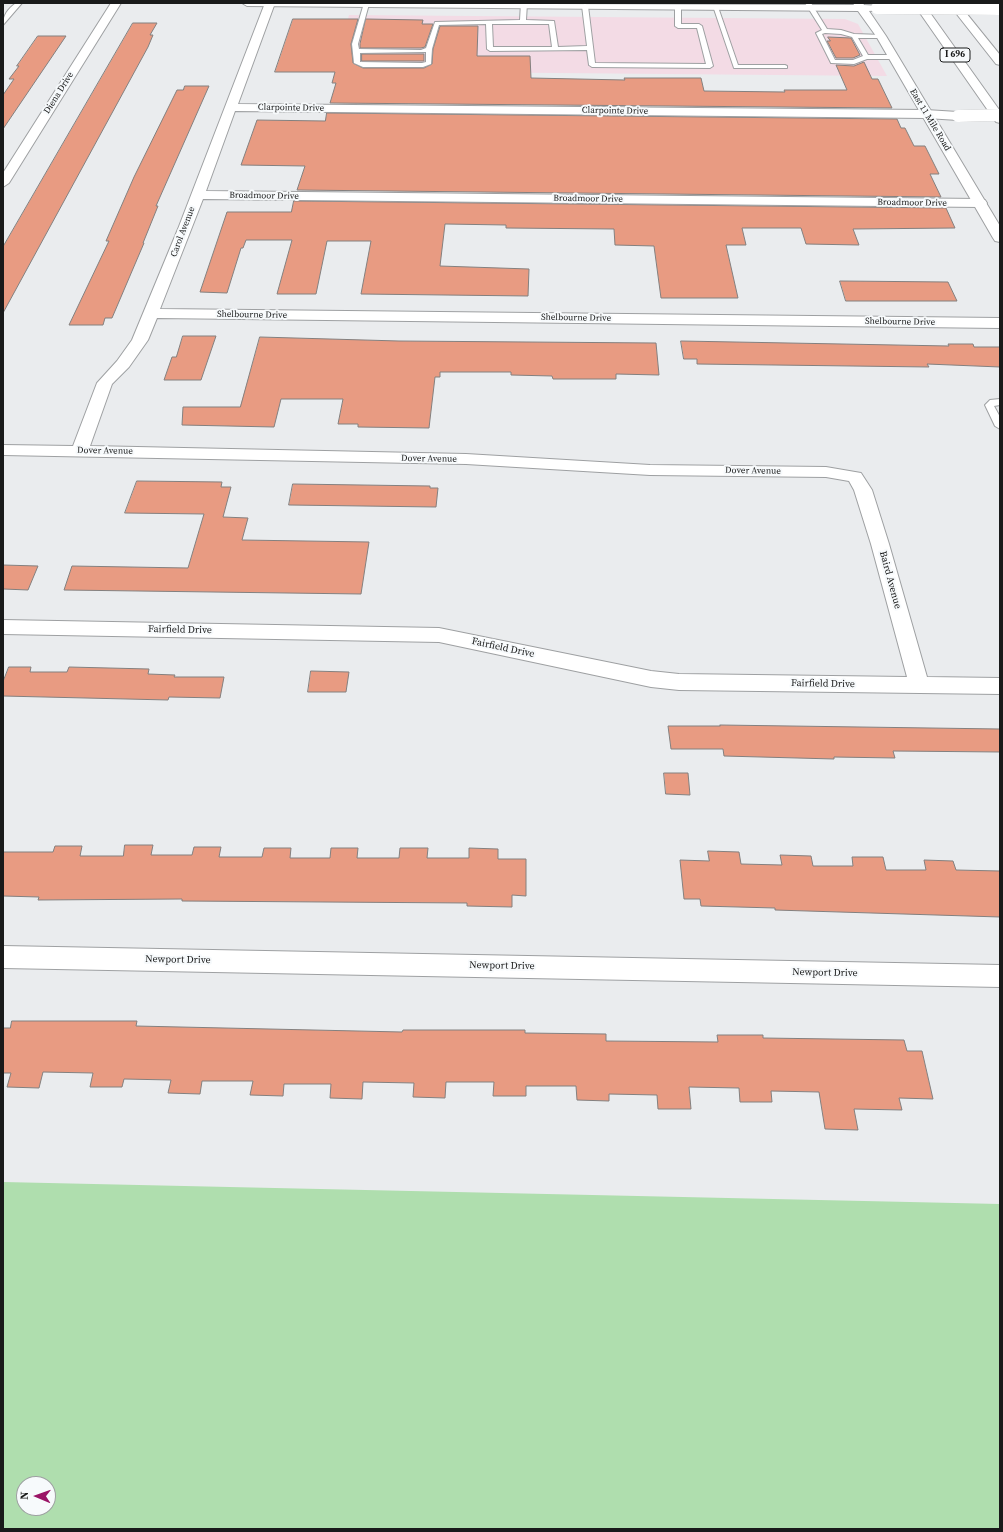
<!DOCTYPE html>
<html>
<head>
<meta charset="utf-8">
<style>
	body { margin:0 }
	#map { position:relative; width:1003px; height:1532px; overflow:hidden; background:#eaecee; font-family:"Source Serif 4",serif }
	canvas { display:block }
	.frame { position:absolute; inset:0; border:4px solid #191a1a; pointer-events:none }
	.north { position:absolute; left:16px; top:1476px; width:40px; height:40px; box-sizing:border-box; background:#f7fafc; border:1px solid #9ea0a2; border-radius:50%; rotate:272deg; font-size:11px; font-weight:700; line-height:16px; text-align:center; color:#191a1a }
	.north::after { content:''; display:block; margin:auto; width:14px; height:18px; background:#9a1466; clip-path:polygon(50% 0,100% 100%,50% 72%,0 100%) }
</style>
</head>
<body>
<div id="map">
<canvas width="1003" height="1532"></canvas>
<div class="frame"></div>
<div class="north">N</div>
</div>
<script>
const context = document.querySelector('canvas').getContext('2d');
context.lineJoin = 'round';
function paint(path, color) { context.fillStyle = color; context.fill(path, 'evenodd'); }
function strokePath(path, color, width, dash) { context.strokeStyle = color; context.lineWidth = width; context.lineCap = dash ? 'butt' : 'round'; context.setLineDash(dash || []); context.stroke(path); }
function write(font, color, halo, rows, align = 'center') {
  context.font = font + ' "Source Serif 4",serif'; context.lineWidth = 4; context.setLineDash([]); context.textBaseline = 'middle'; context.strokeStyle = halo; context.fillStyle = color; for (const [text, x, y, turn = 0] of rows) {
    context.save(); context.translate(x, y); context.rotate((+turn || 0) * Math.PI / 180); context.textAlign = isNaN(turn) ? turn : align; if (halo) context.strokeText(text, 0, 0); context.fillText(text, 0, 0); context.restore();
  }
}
paint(new Path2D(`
	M349 15 845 19 858 24 887 76 334 71Z`), '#f3dbe5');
paint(new Path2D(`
	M3 1182 1000 1204V1529H3ZM24 1484H48V1508H24Z`), '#afdeae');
const building = new Path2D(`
	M293 19H358L351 44 353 63 363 68H424L432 64 433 49 440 26H478L477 56H530L531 78 625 80 624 78H701L704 91 785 92 784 90H847L836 65 854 66 864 62 872 79H878L892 108 330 103 336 83H332L335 72H275Z
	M366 19 423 20 422 24H433L425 47 421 48H360V44Z
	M133 23H157L150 35H153L148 47 3 313V247Z
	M38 36H66L3 129V95L14 79H9L19 66H17Z
	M828 37 851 38 860 55 853 58H836L827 41H830Z
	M362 54H424V61H362Z
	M185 86H209L156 206H158L143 243H144L112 318H105L103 325H69L109 241H106L134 177 177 90H183Z
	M327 113 897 119 901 128H905L914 146H925L939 174H930L941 197 297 190 305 166 241 165 257 120 325 121Z
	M294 201 946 208 955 228 853 229 859 245 806 244 801 228H742L746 245H726L738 298H661L654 246 615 245 614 229 506 228V225L445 224 440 266 529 269 528 296 361 294 371 241H327L316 294H277L292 240H246L243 248H241L227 293 200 292 227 212H291Z
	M840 281 948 282 957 301H846Z
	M183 336H216L201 380H164L172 357H176Z
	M260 337 399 341 656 343 659 375 616 374V379H553L552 376 511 375V372H440V377H435L429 428 358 427V424H338L343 399H281L274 427 182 425 183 407H240Z
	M681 341 949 346 948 344H973L974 347H1000V367L927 364 929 367 697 364V359H684Z
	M137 481 222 482 221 487H231L223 517 248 518 242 540 369 542 361 594 64 590 72 566 188 568 204 514 125 513Z
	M293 484 430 486V488H438L436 507 289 505Z
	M3 565 38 566 28 590 3 589Z
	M9 667H31L30 672H67L69 667 149 669 148 674 175 675 174 677H224L220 698 169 697 168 700 3 696V682Z
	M311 671 349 672 346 692H308Z
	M720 725 1000 729V752L893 751 895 758 834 757V759L724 756 723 749H671L668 726H720Z
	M664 773H688L690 795 666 794Z
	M125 845H153L151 855H192L194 847H221L219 857H262L264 848H291L290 858H330L331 848H358L357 858H399L400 848H428L427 858H469V848L498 849V859H526V896L512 895V907L467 906V903L182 901V899L38 900 39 897 3 896V852H53L55 846H82L80 856H123Z
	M708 851 739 852 741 864 782 865 780 855 811 856 813 866H853L852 857H883L886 870H926L924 860 953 861 956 870 1000 871V917L775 910V908L701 906 700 899H684L680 860 709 861Z
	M12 1021H137L136 1026 402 1032 403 1030H525V1033L606 1034V1041L718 1042 717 1035H763V1038L904 1040 907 1051H922L933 1099 899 1098 902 1110 854 1109 858 1130 825 1129 819 1092 771 1091 772 1102H740L739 1088 689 1087 691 1109H658L657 1095 609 1094V1101L577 1100 576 1086H526V1096H493L494 1082H446L445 1098 413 1097 414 1083 363 1082 362 1099 330 1098 331 1084H284L283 1096 250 1095 253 1081H202L200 1094 168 1093 171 1080 124 1079 122 1087H90L93 1073 43 1072 39 1088 7 1087 11 1073H3V1028H10Z`);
paint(building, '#e89b82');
strokePath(building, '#83807f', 1);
const lane = new Path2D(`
	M16 3H22L3 25C3 15 8 9 16 3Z
	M364 3 369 4 358 44 359 49 421 50 426 48 435 22 520 20 521 3H527L526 20 554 21 558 47 587 46 582 6 585 4 588 6 595 63 706 64 697 28H678L675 26V7L678 5 681 7V24H699L702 26 713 66 710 68 592 67 589 65 587 50 490 51 487 49 486 24 439 25 432 49 431 64 423 67H363L354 63 352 44ZM492 24H549L552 47H493ZM426 52V62L422 63 360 62V53Z
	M805 3H811L827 29 841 30 854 34 883 35 881 38H858L868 55H892L895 57 892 59H867L854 64 831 63 816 33 822 30ZM825 33 841 34 852 37 863 56 853 60H835L822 34Z
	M713 6 718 7 738 65H785L787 66V68H734Z
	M1000 399V405L994 406 1000 417V429L995 426 985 405 990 400Z`);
const street = new Path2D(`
	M111 3H121L9 183 3 187V173Z
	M265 3H275L238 104 926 110 958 112 964 116 958 120 926 118 235 111 206 191 980 199 985 200 987 203 985 206 980 207 203 199 160 309 1000 318V328L157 318 148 340 129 367 112 384 90 446 466 454 650 465 826 467 861 473 872 490 889 544 927 677 1000 678V694L679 690 651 687 439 642 3 634V620L439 628 651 671 679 674 907 677 871 544 854 490 849 481 826 477 650 475 466 464 3 455V445L73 446 97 383 117 361 132 340 178 229Z
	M3 946 1000 965V987L3 968Z`);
const secondary = new Path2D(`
	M242 3 854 5 853 3H863L864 5 881 6 882 8 881 10 869 11 886 36 1000 226V242L995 241 993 238 876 36 858 11 247 6Z`);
const highway = new Path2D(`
	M913 3H923L1000 111V123L996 122Z
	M948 3H958L1000 55V65L996 64Z`);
strokePath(lane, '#9ea0a2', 2);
strokePath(street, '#9ea0a2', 2);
strokePath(secondary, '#9ea0a2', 2);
strokePath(highway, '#9ea0a2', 2);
paint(lane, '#fff');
paint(street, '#fff');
paint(secondary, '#fff');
paint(highway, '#fff');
const streetBridge = new Path2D(`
	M958 116 1000 115`);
const secondaryBridge = new Path2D(`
	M877 8 1000 9`);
strokePath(streetBridge, '#9ea0a2', 12, []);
strokePath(secondaryBridge, '#9ea0a2', 12, []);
strokePath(streetBridge, '#fff', 12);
strokePath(secondaryBridge, '#fff', 12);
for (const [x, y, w] of [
	[955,55,30]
]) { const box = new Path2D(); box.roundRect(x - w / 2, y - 7, w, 14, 3); context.fillStyle = '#f7fafc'; context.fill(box); strokePath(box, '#191a1a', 1); }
write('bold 9px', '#191a1a', null, [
	["I 696",955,55]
]);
write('9px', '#191a1a', '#f7fafc', [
	["Diena Drive",59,93,-58],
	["Clarpointe Drive",291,108,1],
	["Clarpointe Drive",615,111,1],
	["East 11 Mile Road",930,120,59],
	["Broadmoor Drive",264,196,1],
	["Broadmoor Drive",588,199,1],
	["Broadmoor Drive",912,203,1],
	["Carol Avenue",183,232,-69],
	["Shelbourne Drive",252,315,1],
	["Shelbourne Drive",576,318,1],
	["Shelbourne Drive",900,322,1],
	["Dover Avenue",105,451,1],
	["Dover Avenue",429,459,1],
	["Dover Avenue",753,471,1]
]);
write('10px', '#191a1a', '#f7fafc', [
	["Baird Avenue",890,580,75],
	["Fairfield Drive",180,630,1],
	["Fairfield Drive",503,648,12],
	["Fairfield Drive",823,684,1],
	["Newport Drive",178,960,1],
	["Newport Drive",502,966,1],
	["Newport Drive",825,973,1]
]);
</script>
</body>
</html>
